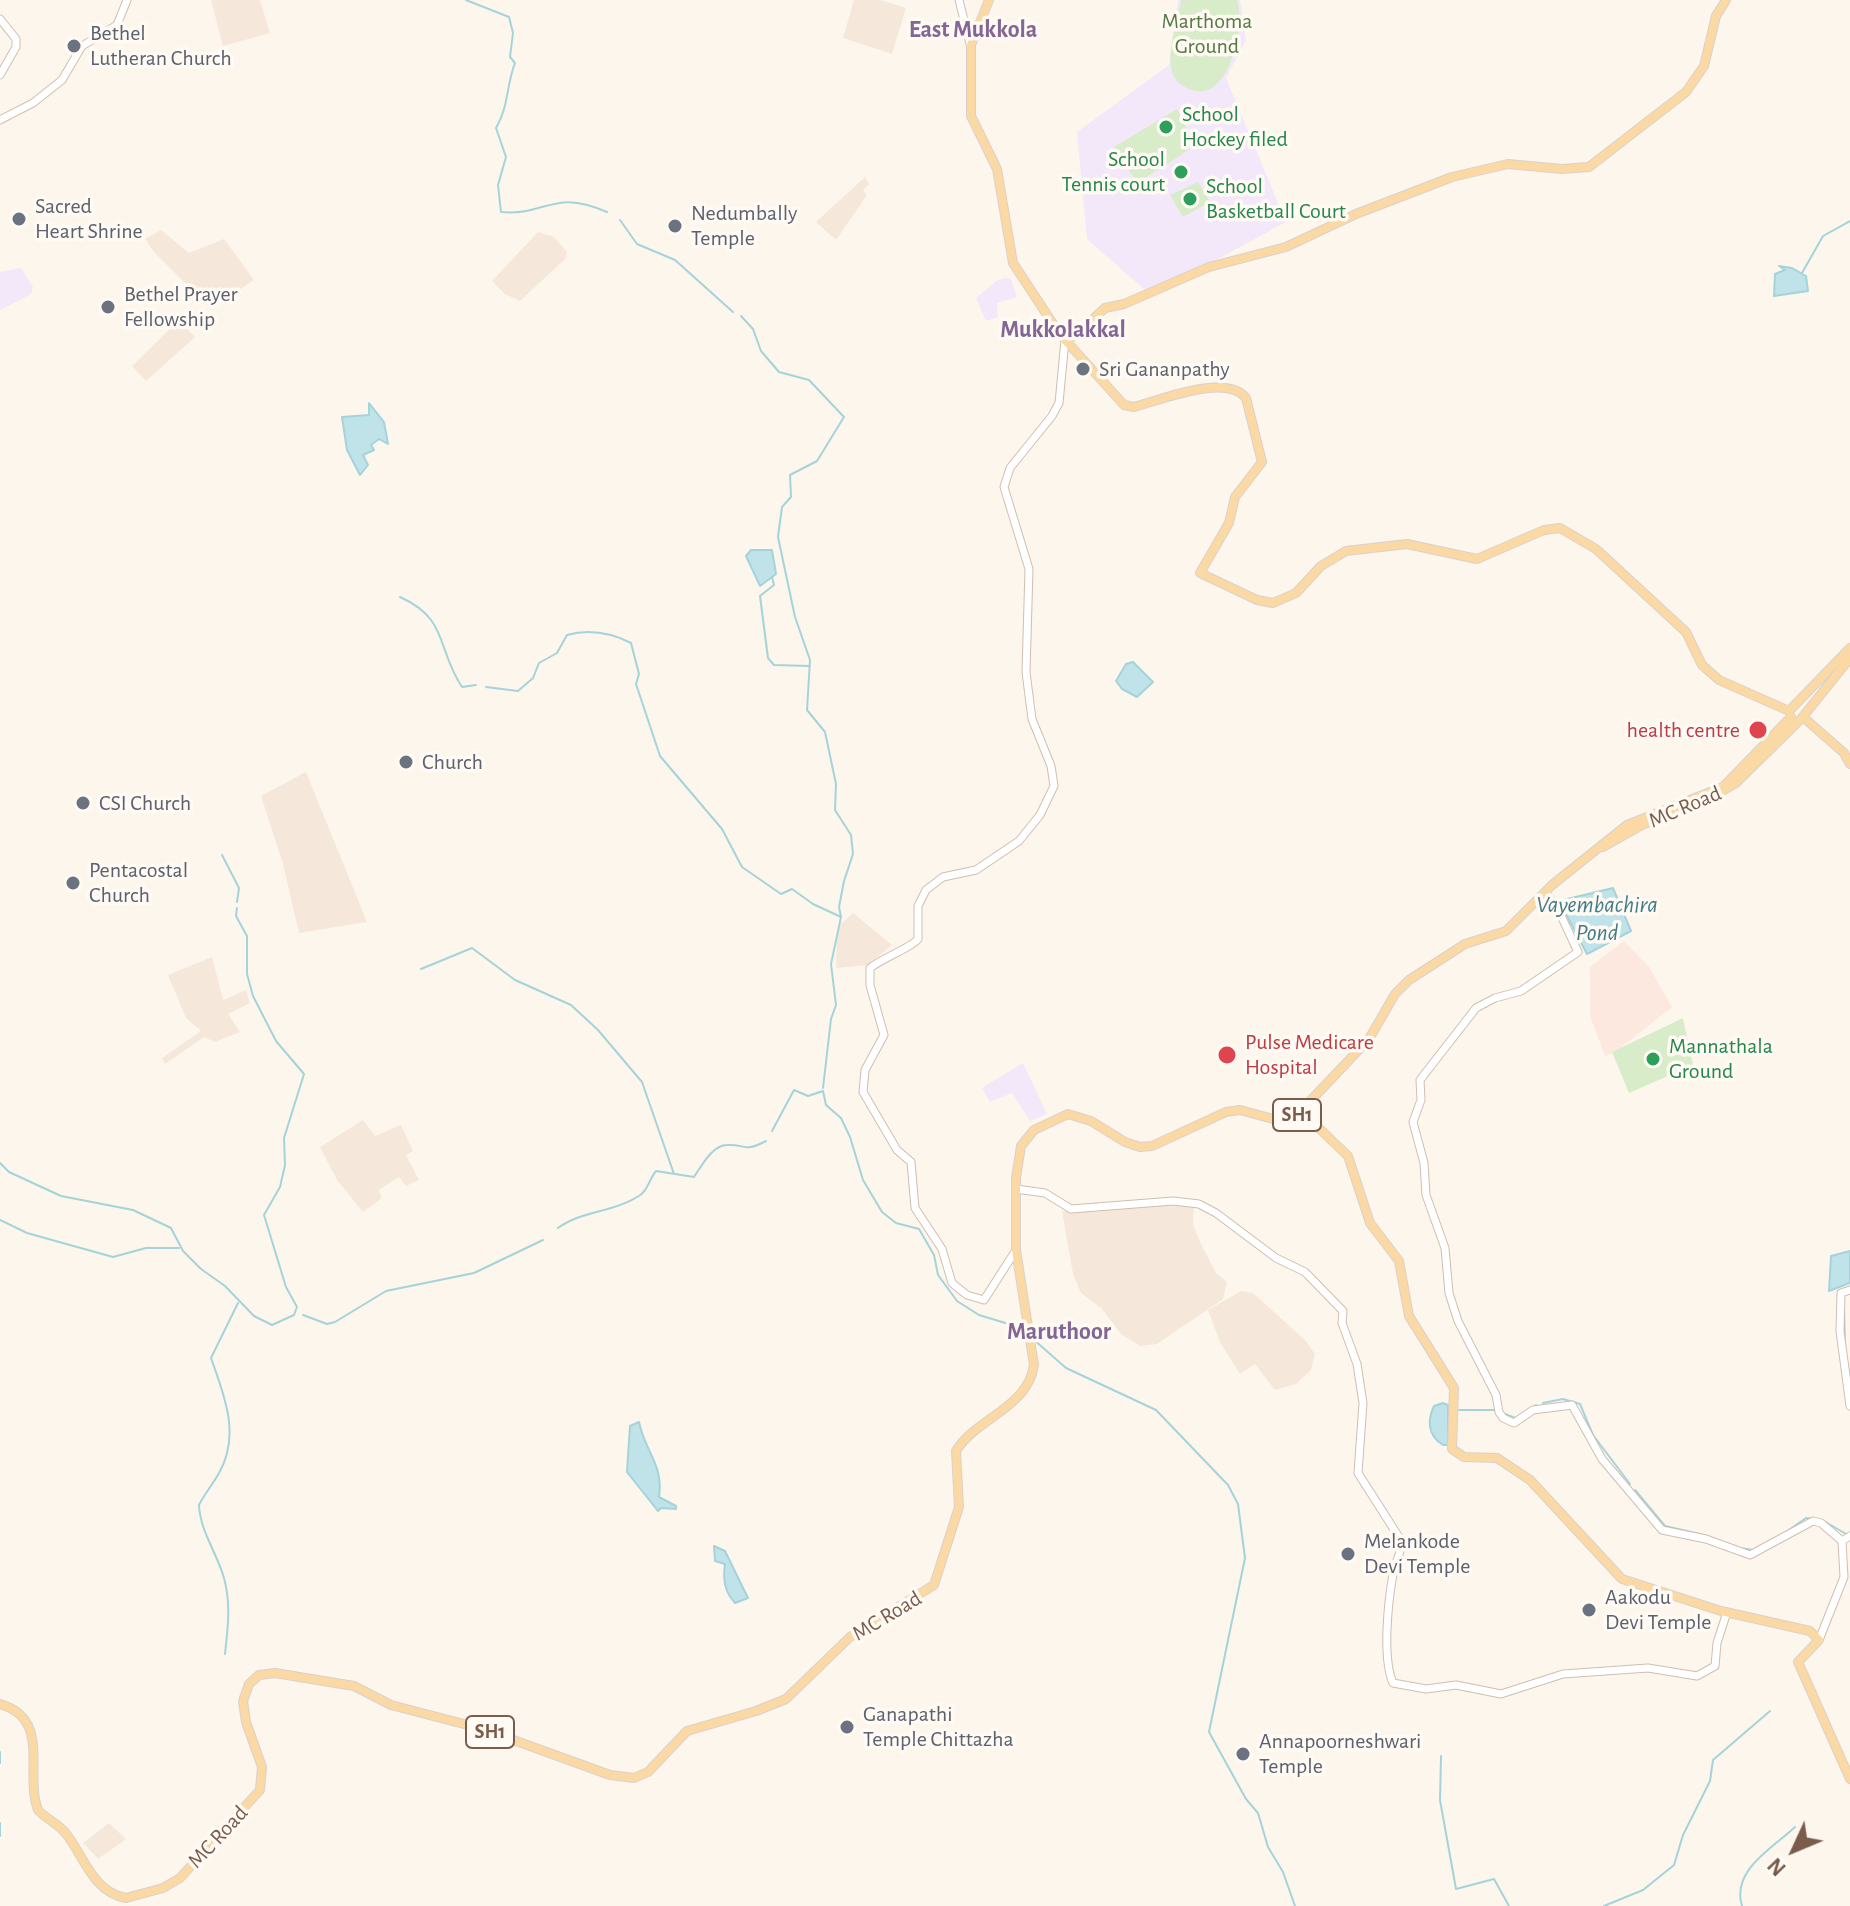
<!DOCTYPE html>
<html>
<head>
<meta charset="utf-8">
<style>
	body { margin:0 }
	#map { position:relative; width:1850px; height:1906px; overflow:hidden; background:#fdf6ec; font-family:"Alegreya Sans",sans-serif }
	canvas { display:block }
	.north { position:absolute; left:1754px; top:1810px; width:80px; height:80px; -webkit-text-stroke:6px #fffaf3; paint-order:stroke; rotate:226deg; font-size:22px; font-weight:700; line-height:32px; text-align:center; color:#7a5c4d }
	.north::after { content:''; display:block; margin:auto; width:28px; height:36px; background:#7a5c4d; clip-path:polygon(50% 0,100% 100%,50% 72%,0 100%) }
</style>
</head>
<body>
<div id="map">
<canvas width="1850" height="1906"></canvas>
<div class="north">N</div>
</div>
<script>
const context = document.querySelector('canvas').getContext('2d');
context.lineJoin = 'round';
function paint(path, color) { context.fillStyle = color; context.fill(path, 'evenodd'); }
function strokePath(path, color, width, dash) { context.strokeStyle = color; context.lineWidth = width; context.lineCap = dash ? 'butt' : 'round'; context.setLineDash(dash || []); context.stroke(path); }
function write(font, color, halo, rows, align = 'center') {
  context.font = font + ' "Alegreya Sans",sans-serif'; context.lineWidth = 7; context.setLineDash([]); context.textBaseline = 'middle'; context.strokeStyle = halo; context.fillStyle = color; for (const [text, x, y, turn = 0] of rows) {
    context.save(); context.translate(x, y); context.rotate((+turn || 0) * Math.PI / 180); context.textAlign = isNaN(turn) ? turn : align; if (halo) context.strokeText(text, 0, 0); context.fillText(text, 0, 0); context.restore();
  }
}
paint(new Path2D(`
	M211 0H260L270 33 223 46Z
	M854 0H881L906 8 892 54 843 38Z
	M865 177 869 184 863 190 867 195 836 240 816 222Z
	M161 230 189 253 224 239 254 280 211 309 154 252 145 239Z
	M538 232 554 237 567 252 565 259 520 301 505 294 492 281Z
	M179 320 195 337 146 381 132 366Z
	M306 772 367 922 299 933 283 864 261 796Z
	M853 913 892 945 869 965 836 968 837 936 841 924Z
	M212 957 223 1000 246 990 250 1003 228 1014 240 1032 215 1042 204 1037 165 1064 162 1058 201 1031 186 1018 168 975Z
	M363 1120 375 1136 401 1125 413 1151 406 1155 419 1180 406 1186 399 1177 379 1190 382 1198 363 1212 337 1180 320 1147Z
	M1168 1203 1194 1205 1193 1224 1200 1242 1216 1273 1227 1282 1223 1299 1157 1344 1140 1346 1121 1334 1101 1308 1081 1293 1073 1274 1062 1211 1093 1212Z
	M1241 1291 1253 1293 1306 1341 1315 1354 1311 1370 1296 1384 1275 1390 1255 1364 1240 1374 1220 1342 1208 1310Z
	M109 1823 126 1839 98 1859 83 1843Z`), '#f5e8da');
paint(new Path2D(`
	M1624 941 1649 967 1672 1007 1614 1053 1605 1056 1590 1016V967Z`), '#fde8e0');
paint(new Path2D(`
	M1178 0H1240L1246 40 1226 78 1286 222 1216 260 1145 290 1087 239 1077 132 1169 65Z
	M21 268 33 287 31 294 0 310V272Z
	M1004 278 1011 279 1017 297 997 303 998 317 986 321 976 298 996 281Z
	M1023 1063 1047 1114 1030 1121 1012 1093 990 1102 982 1088Z`), '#f3e8fa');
paint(new Path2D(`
	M1181 0H1237C1247 28 1227 111 1185 87 1177 83 1173 77 1171 68 1168 46 1177 21 1181 0Z
	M1177 109 1195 146 1137 183 1114 147Z
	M1198 182 1210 202 1183 217 1170 195Z
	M1683 1018 1693 1065 1629 1093 1612 1052Z`), '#d8ecc9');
const water = new Path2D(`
	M1779 266 1792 268 1806 276 1808 291 1774 296 1775 274 1785 270Z
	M369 403 384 422 388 444 379 439 371 445 374 450 363 455 368 465 360 475 347 450 342 417 369 415Z
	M751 550H772L776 574 760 586 746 556Z
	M1133 662 1153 682 1137 697 1122 689 1116 681 1126 664Z
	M1613 888 1631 931 1587 954 1559 901Z
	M1850 1251V1283L1829 1291 1831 1256Z
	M1443 1403 1448 1405V1445H1443C1428 1436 1427 1421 1434 1406Z
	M639 1422C645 1452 664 1465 659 1497L676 1506V1509L661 1508 658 1511 627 1472 630 1426Z
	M714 1546 725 1551 748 1598 735 1603C724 1591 723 1579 725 1564L715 1561Z`);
paint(water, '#bfe3e8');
strokePath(water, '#a5d3da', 2);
strokePath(new Path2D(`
	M466 0 509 17 513 33 510 57 515 63C506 86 509 106 496 128L506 157 498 185 501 212C548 216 552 188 607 212
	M620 220 637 244 675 260 733 312
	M1802 273 1823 236 1850 221
	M741 316 753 329 761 351 779 372 809 380 844 417 817 461 790 475 791 497 782 507 778 537 795 617 810 660 807 710 825 732 836 784 835 810 851 835 853 854 844 881 839 907 841 917 831 964 836 1005 831 1019 823 1088
	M772 577 774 585 760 596 768 658 774 665 810 666
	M400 597C449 619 436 648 462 687L476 685
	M486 687 518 691 533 678 539 663 557 653 567 635C589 629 611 633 631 643L639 674 636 684 660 756 722 829 742 867 781 894 792 889 813 904 841 917
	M222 855 239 888 237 902
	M421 969 472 948 515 980 571 1005 598 1030 642 1082 674 1174
	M772 1131 794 1090 808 1096 823 1091 826 1105 841 1118 850 1137 863 1180 882 1212 896 1223 919 1229 934 1255 938 1275 957 1301 979 1315 1012 1325 1027 1337
	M0 1163 9 1172 61 1196 133 1210 171 1228 183 1251 201 1269 225 1286 254 1316 272 1325 294 1315 297 1307 286 1287 264 1215 280 1187 285 1165 284 1138 304 1074 276 1041 253 996 247 974V936L236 916 237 908
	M0 1220 27 1233 113 1257 146 1248H179
	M558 1228C583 1210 612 1213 639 1196 648 1191 649 1179 656 1171L694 1177C701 1167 712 1145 727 1145 747 1144 743 1153 766 1141
	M1844 1309 1845 1342
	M303 1315 327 1324 335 1322 386 1291 474 1273 543 1240
	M1033 1339 1066 1368 1156 1410 1228 1485 1238 1504 1245 1558 1209 1732 1246 1799 1258 1813 1268 1847 1283 1872 1295 1906
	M1543 1403 1563 1399 1580 1404 1593 1435 1630 1484
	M1459 1410H1494
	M1505 1414 1515 1418 1536 1405
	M1635 1490 1665 1526 1704 1535
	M1822 1520 1846 1534
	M1786 1532 1806 1518 1812 1519
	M1740 1548 1753 1550
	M225 1654C228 1627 231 1604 224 1578 217 1553 200 1531 199 1505 205 1493 213 1484 219 1473 241 1435 224 1395 211 1358L238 1303
	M0 1752V1763
	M1441 1756 1440 1800 1456 1889 1494 1879 1509 1906
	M0 1823V1836
	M1604 1906 1643 1890 1674 1865 1683 1835 1710 1781 1713 1760 1770 1711
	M1742 1906C1731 1870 1773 1848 1795 1827`), '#a5d3da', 2);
const minor = new Path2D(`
	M959 0 970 44
	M0 19 16 39V47L0 75
	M0 120 33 103 62 80 82 46 117 25 127 0
	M1545 892 1557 907 1578 952 1521 991 1495 998 1476 1008 1420 1080 1421 1100 1413 1122 1424 1163 1426 1195 1445 1248 1449 1293 1458 1321 1496 1395 1499 1412 1503 1418 1514 1423 1533 1410 1572 1405 1602 1459 1662 1530 1706 1539 1750 1555 1813 1521 1821 1523 1842 1541
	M1016 1189 1045 1193 1071 1209 1173 1201 1199 1204 1216 1213 1276 1258 1305 1272 1343 1311 1342 1323 1357 1364 1363 1403 1358 1473 1402 1542C1401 1553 1395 1563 1393 1574 1388 1602 1382 1658 1393 1683L1426 1689 1456 1685 1501 1694 1563 1674 1648 1668 1697 1676 1715 1666 1717 1643 1727 1612
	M1016 1250 984 1300 967 1295 952 1283 942 1249 915 1208 911 1162 897 1150 863 1092 865 1070 884 1035 870 985V968C884 957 911 948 918 939V906L926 890 943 877 976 870 1019 841 1040 815 1054 786 1051 766 1032 719 1026 672 1029 569 1004 487 1010 468 1052 416 1059 403 1065 340
	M1850 1290 1841 1293 1840 1331 1850 1406
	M1819 1640 1844 1577 1842 1541 1850 1536`);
const major = new Path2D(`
	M989 0 971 45V116L997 169 1013 263 1059 333 1124 405 1134 407C1161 400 1226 373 1246 398L1262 462 1235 497 1229 523 1200 573 1257 600 1273 603 1296 593 1321 566 1346 551 1407 544 1477 559 1544 530 1560 528 1596 549 1686 632 1702 665 1719 680 1789 711
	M1065 340 1076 335 1105 308 1124 304 1209 267 1286 247 1356 214 1452 177 1508 164 1562 169 1589 167 1686 92 1704 66 1716 16 1726 0
	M1789 711 1850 648
	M1803 717 1844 753 1850 764
	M1603 847 1644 824 1700 804 1736 783 1801 719 1850 658
	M1301 1111 1348 1156 1370 1223 1399 1261 1409 1316 1454 1388 1452 1449 1464 1457 1497 1458 1530 1480 1622 1579 1721 1611 1810 1631 1819 1640 1798 1662 1850 1779
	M0 1704C52 1719 24 1773 38 1810 47 1820 60 1824 67 1835 84 1857 93 1892 126 1898L163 1888 180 1878 260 1790 262 1767 246 1722 243 1701 249 1684 259 1675 275 1673 354 1686 391 1705 483 1729 610 1775 634 1778 648 1772 687 1731 756 1711 786 1699 850 1637 934 1585 959 1507 956 1451C976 1418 1028 1408 1034 1365L1016 1250V1178L1021 1146 1034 1130 1068 1114 1091 1121 1125 1142 1140 1147 1152 1146 1226 1112 1240 1110 1277 1120 1297 1115 1369 1039 1395 994 1409 980 1465 944 1506 931 1552 885 1627 825 1723 787 1791 717`);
strokePath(minor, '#d1beb0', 9);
strokePath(major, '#dad1cd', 10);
strokePath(minor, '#fff', 7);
strokePath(major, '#fbd9a5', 8);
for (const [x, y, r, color] of [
	[74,46,8,"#6b7280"],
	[1166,127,8,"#2e9e5b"],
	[1181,172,8,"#2e9e5b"],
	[1190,199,8,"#2e9e5b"],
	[19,219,8,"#6b7280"],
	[675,226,8,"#6b7280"],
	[108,307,8,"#6b7280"],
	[1083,369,8,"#6b7280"],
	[1758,730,10,"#e0444e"],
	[406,762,8,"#6b7280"],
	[83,803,8,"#6b7280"],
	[73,883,8,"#6b7280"],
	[1227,1055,10,"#e0444e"],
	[1653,1059,8,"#2e9e5b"],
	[1348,1554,8,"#6b7280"],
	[1589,1610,8,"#6b7280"],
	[847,1727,8,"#6b7280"],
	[1243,1754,8,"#6b7280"]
]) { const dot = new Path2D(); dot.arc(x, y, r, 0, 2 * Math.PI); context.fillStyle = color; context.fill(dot); strokePath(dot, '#fffaf3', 3); }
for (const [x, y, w] of [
	[1297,1115,48],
	[490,1732,48]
]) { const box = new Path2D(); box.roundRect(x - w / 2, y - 16, w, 32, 6); context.fillStyle = '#fffaf3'; context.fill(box); strokePath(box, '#7a5c4d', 2); }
write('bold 20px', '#7a5c4d', null, [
	["SH1",1297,1115],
	["SH1",490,1732]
]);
write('22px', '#537a41', '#fffaf3', [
	["Marthoma",1207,21],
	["Ground",1207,46]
]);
write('22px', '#5b616d', '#fffaf3', [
	["Bethel",90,33],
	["Lutheran Church",90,58],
	["Sacred",35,206],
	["Heart Shrine",35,231],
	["Nedumbally",691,213],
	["Temple",691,238],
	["Bethel Prayer",124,294],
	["Fellowship",124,319],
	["Sri Gananpathy",1099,369],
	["Church",422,762],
	["CSI Church",99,803],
	["Pentacostal",89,870],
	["Church",89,895],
	["Melankode",1364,1541],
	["Devi Temple",1364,1566],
	["Aakodu",1605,1597],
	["Devi Temple",1605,1622],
	["Ganapathi",863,1714],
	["Temple Chittazha",863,1739],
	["Annapoorneshwari",1259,1741],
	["Temple",1259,1766]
], 'left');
write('22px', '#27864d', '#fffaf3', [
	["School",1182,114],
	["Hockey filed",1182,139],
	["School",1165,159,"right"],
	["Tennis court",1165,184,"right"],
	["School",1206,186],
	["Basketball Court",1206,211],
	["Mannathala",1669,1046],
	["Ground",1669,1071]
], 'left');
write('22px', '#be3a42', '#fffaf3', [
	["health centre",1740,730],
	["Pulse Medicare",1245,1042,"left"],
	["Hospital",1245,1067,"left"]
], 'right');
write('22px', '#7a5c4d', '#fffaf3', [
	["MC Road",1685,807,-23],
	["MC Road",887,1616,-31],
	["MC Road",218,1837,-47]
]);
write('bold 24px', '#846695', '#fffaf3', [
	["East Mukkola",973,30],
	["Mukkolakkal",1063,330],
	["Maruthoor",1059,1332]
]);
write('italic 24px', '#437c86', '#fffaf3', [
	["Vayembachira",1597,905],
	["Pond",1597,933]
]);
</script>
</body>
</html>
